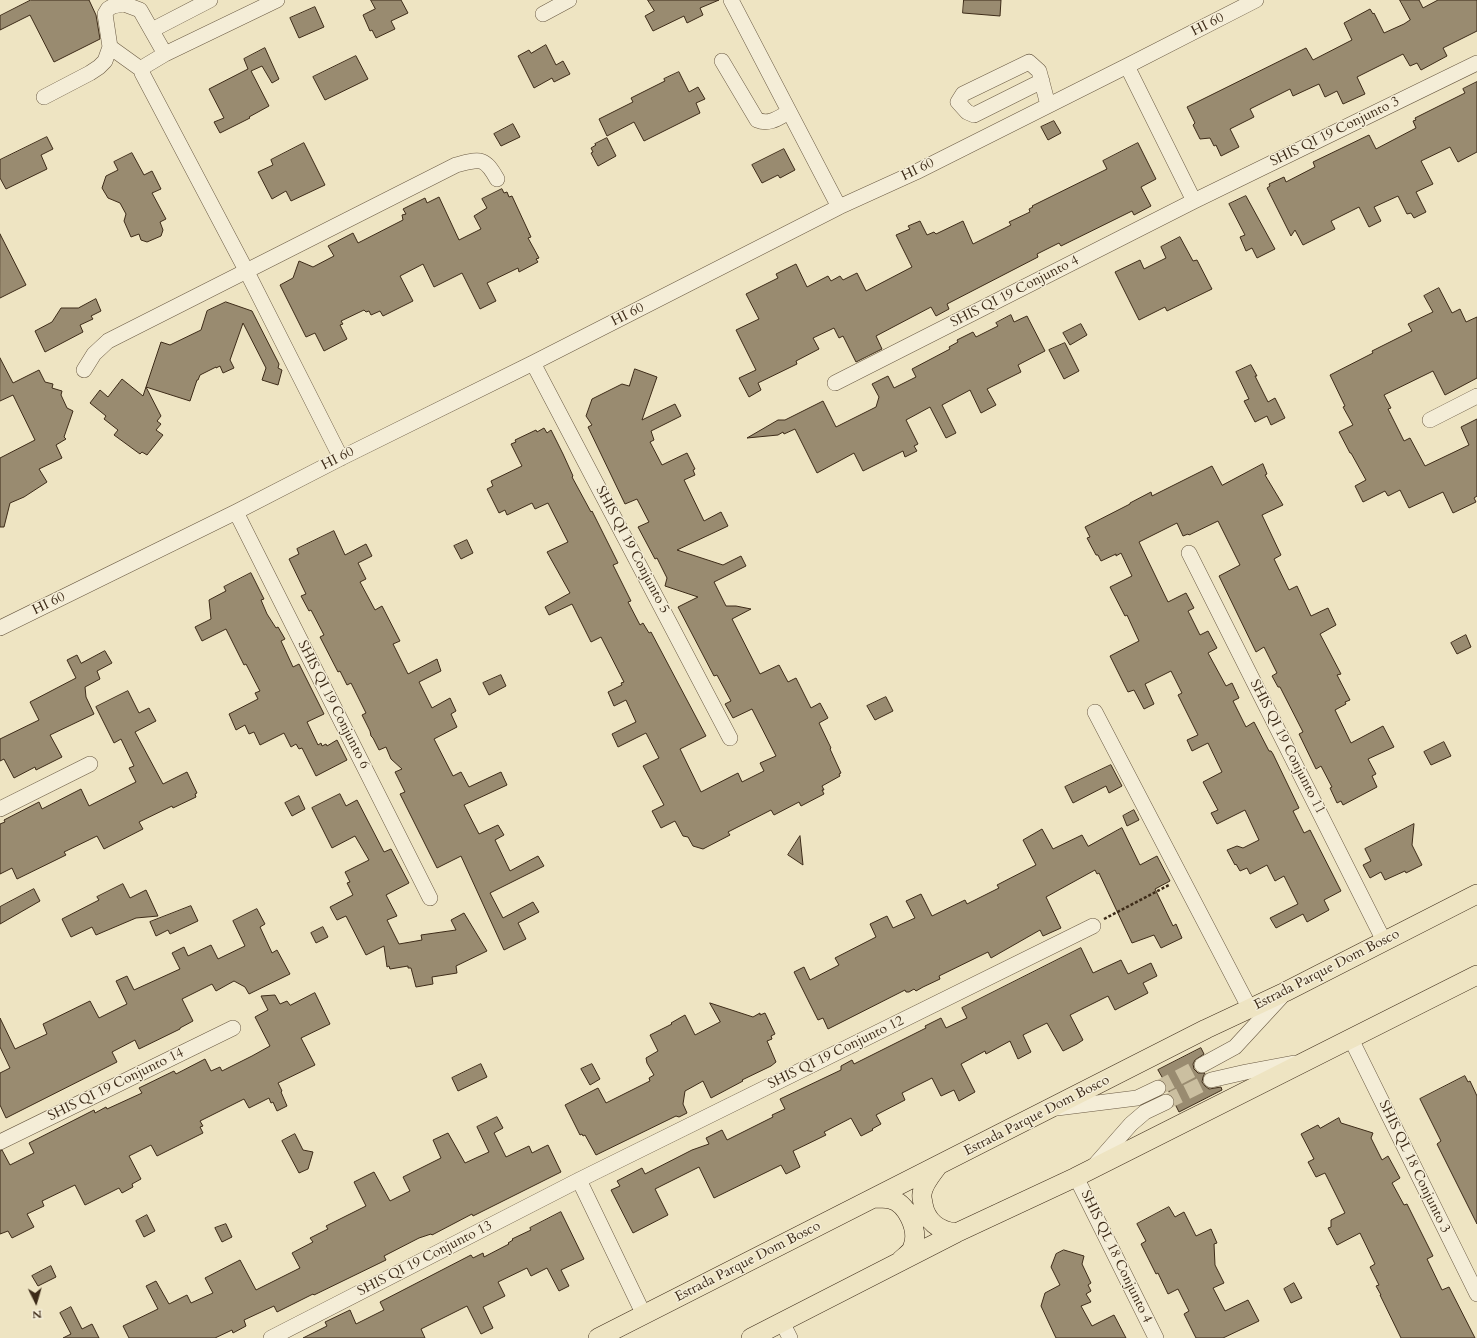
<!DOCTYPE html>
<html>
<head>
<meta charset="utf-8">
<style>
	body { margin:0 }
	#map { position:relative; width:1477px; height:1338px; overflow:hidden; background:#eee4c2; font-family:Cardo,serif }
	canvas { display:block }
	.north { position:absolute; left:16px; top:1282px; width:40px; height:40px; -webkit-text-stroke:3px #f4edd7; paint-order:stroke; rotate:175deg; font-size:11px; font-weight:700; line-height:16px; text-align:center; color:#3d2b18 }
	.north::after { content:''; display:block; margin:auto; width:14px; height:18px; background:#3d2b18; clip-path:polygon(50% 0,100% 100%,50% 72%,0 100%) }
</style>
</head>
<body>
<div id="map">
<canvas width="1477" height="1338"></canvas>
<div class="north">N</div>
</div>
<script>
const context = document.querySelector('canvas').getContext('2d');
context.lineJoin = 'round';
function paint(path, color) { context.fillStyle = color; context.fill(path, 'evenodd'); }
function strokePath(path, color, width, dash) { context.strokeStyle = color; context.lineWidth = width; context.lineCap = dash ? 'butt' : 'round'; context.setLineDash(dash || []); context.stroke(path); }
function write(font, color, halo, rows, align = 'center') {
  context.font = font + ' Cardo,serif'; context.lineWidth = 3; context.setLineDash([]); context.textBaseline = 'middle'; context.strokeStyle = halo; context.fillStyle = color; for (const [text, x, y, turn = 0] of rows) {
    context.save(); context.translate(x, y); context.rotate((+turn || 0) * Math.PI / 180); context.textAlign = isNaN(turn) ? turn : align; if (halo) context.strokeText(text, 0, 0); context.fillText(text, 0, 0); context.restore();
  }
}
const building = new Path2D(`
	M31 0H89L96 15 100 39 54 62 30 15 0 30V16Z
	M371 0H401L408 13 391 21 395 29 376 38 372 30 370 31 363 15 375 9Z
	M648 0H719L700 8 703 15 687 23 684 16 653 31 645 16 654 11Z
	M964 0H1001L1000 16 963 13Z
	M1400 0H1419L1423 8 1438 0H1477V31L1443 48 1447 56 1421 70 1417 63 1410 66 1403 54 1357 77 1365 94 1343 104 1337 91 1325 97 1319 84 1293 96 1290 89 1250 109 1254 117 1230 129 1239 147 1221 156 1216 145 1214 146 1210 138 1200 139 1193 125 1195 123 1187 107 1306 48 1313 60 1352 40 1344 23 1370 9 1373 14 1374 13 1384 33 1404 24 1410 20Z
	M315 7 324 27 299 38 290 18Z
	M546 45 556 65 563 61 570 74 554 82 552 78 534 88 518 56 529 50 531 53Z
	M265 48 279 79 272 83 262 66 251 71 269 106 249 117 250 118 220 133 214 122 224 118 209 89 248 69 244 59Z
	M356 56 368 79 325 100 313 77Z
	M679 72 689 92 698 87 705 99 696 103 700 113 644 141 634 122 607 136 599 119 633 102 631 98 665 81 664 79Z
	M1477 82V152L1458 162 1450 147 1421 161 1433 184 1416 192 1426 212 1414 218 1411 213 1407 214 1398 196 1374 207 1381 221 1369 227 1359 207 1331 221 1335 229 1303 245 1295 230 1291 236 1267 188 1270 186 1269 184 1284 177 1286 182 1315 167 1313 162 1369 135 1376 149 1416 128 1413 121 1416 120 1415 118 1465 93 1463 89Z
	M1054 121 1061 133 1048 140 1041 127Z
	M513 124 520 137 501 146 494 134Z
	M47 137 53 149 41 155 47 169 6 189 0 178V160Z
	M607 138 616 156 598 166 591 153 593 152 591 148 596 145 595 144Z
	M304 143 325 185 291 201 286 191 272 199 258 172 273 165 271 160Z
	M1138 143 1156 179 1141 187 1151 206 1134 215 1132 211 1061 246 1059 243 1037 254 1038 257 947 304 949 309 936 316 931 307 876 336 882 349 856 362 843 336 839 338 834 328 813 338 819 349 796 361 797 364 758 383 761 390 749 397 739 378 756 370 736 330 759 319 746 294 778 278 776 274 796 264 807 287 828 276 831 281 840 276 843 280 857 273 866 291 912 267 896 235 910 229 908 226 920 221 927 235 934 232 936 234 963 221 973 244 1011 225 1009 222 1030 212 1029 209 1033 207 1032 206 1107 169 1103 161Z
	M784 149 795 170 780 178 778 175 762 183 752 165Z
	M132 153 144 175 152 171 161 189 152 193 166 219 160 222 163 230 161 236 147 242 141 240 139 234 131 237 124 221 126 214 120 203 108 198 102 188 106 176 118 170 114 162Z
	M502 189 504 193 507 192 509 197 512 196 531 237 528 238 539 258 536 259 538 262 519 272 518 268 487 283 496 301 480 309 462 273 434 287 423 264 400 276 413 301 383 316 380 311 371 315 369 311 366 312 364 310 341 321 343 324 340 325 347 339 324 351 315 333 306 337 280 285 293 278 299 261 313 267 334 256 328 246 353 233 358 243 403 220 402 215 406 214 403 209 425 198 427 203 439 197 459 240 481 229 474 216 487 208 482 199Z
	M1246 196 1275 249 1257 258 1252 248 1246 251 1240 237 1245 235 1229 204Z
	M0 234 26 285 0 298Z
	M1180 237 1193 261 1197 260 1212 289 1167 311 1165 307 1139 320 1115 272 1140 260 1144 269 1166 258 1161 247Z
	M1439 288 1452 313 1460 309 1466 322 1477 317V378L1445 395 1433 371 1384 395 1391 408 1388 409 1404 441 1410 438 1425 466 1469 445 1461 427 1477 419V496L1474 498 1476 502 1453 513 1443 492 1409 508 1400 490 1388 496 1385 491 1363 502 1355 486 1366 480 1351 453H1350L1339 432 1353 425 1343 407 1345 406 1330 375 1373 353 1372 351 1412 331 1408 324 1433 312 1424 296Z
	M96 299 101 311 91 316 93 319 80 325 83 332 45 352 35 331 52 322 61 308H78Z
	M226 302 252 311 279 364 278 368 282 370 278 385 262 380 266 368 243 323 230 360 234 368 223 373 220 366 216 368V367L200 375 198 380H197L190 401 146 387 161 416 157 421 161 424 156 430 163 435 147 455 142 452 140 454 114 435 118 430 104 419 106 416 90 403 100 390 108 397 122 379 143 396 161 342 170 345 201 330 207 311Z
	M1011 315 1014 322 1027 316 1045 351 1018 365 1021 372 987 389 996 405 981 413 970 390 942 405 956 433 946 438 930 407 906 420 918 444 914 446 917 451 905 457 903 451 863 471 854 453 817 473 795 429 784 434 783 432 778 435 747 438 778 420H785L823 401 836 427 876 407 879 397 872 384 888 376 894 388 916 377 912 369 950 349 949 347 958 342 957 340 973 332 976 337 998 326 996 323Z
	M1081 324 1087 335 1070 345 1063 333Z
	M1065 343 1079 371 1064 379 1049 350Z
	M0 358 13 383 39 370 45 382 53 384 52 388 62 391 61 395 67 408 73 411 64 437 66 439 56 445 62 458 39 469 47 482 24 497 10 503 4 527H0V458L35 440 13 395 0 401Z
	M1251 365 1257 376H1255L1268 402 1275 398 1285 418 1271 425 1267 416 1255 422 1244 401 1249 399 1236 372Z
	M635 369 657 377 642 420 675 404 681 416 651 431 654 440 650 442 662 465 687 453 695 469 693 470 695 475 684 480 704 521 721 512 728 526 677 550 723 565 741 556 746 566 714 582 726 606H736L751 609 732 619 760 674 779 665 788 682 796 678 811 708 820 703 828 718 819 723 831 748 830 749 841 773 839 774 840 776 822 786 824 790H822L824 794 801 806 799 802 774 815 771 810 728 832 730 835 703 849 693 846 688 837 683 836 675 821 661 828 652 811 664 805 643 766 659 758 646 733 618 747 612 734 636 722 626 700 614 706 608 692 622 685 621 683 624 682 601 637 591 642 572 604 549 615 545 607 570 593 547 552 568 542 548 503 535 509 532 503 507 515 505 510 499 513 487 489 493 486 491 481 522 466 511 444 516 442 515 440 536 430 537 432 544 428 547 433 551 430 563 454 573 476 572 477 591 512 592 511 618 563 613 565 631 601 628 602 640 625 643 623 649 633 651 632 706 736 680 749 701 792 738 773 742 782 764 771 760 763 776 756 752 709 733 718 725 704 731 701 717 675 714 676 678 607 698 597 665 586 667 578 657 558 655 559 638 527 649 522 637 499 625 504 588 427 592 425 586 416 592 399 622 384 629 386Z
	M1263 464 1267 474 1265 475 1283 505 1262 515 1281 555 1274 559 1289 590 1297 586 1311 616 1328 608 1336 625 1320 634 1341 674 1337 675 1350 700 1345 702 1346 704 1335 710 1351 743 1383 726 1394 747 1368 759 1376 774 1372 776 1377 787 1343 805 1341 801 1337 803 1330 788 1332 787 1321 766 1316 769 1299 734 1303 732 1280 687H1278L1272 676 1277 673 1264 647 1256 652 1219 576 1240 565 1218 521 1189 535 1188 534 1183 536 1177 523 1139 542 1168 602 1186 593 1194 608 1188 611 1200 635 1208 631 1217 648 1208 653 1226 686 1232 683 1239 698 1233 701 1246 727 1254 722 1269 751H1271L1273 754 1299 808 1293 811 1304 833 1310 830 1341 891 1324 900 1329 910 1307 922 1303 914 1276 928 1270 918 1298 904 1284 876 1275 881 1267 865 1250 874 1247 868 1240 871 1236 864 1235 865 1227 850 1237 846 1243 848 1259 840 1245 810 1217 824 1211 813 1218 810 1203 782 1222 772 1208 743 1192 751 1187 740 1198 735 1178 695 1182 693 1171 671 1145 684 1154 704 1144 709 1134 690 1128 692 1110 656 1139 641 1127 615 1125 616 1110 587 1132 576 1121 553 1116 556V554L1101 561 1098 555H1096L1087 538 1090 537 1085 527 1130 504V503L1151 492 1152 496 1212 466 1222 485Z
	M334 531 345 555 366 544 372 556 358 563 366 579 360 582 375 610 382 606 400 641 393 644 408 674 437 659 441 671 419 682 432 708 450 698 456 711 451 714 457 727 434 739 453 776 461 772 469 787 501 772 507 785 464 805 479 834 498 825 504 835 495 840 510 871 538 856 544 866 490 893 503 918 533 902 539 912 518 923 526 939 504 950 461 856 437 868 400 794 405 792 395 772 402 769 391 759 386 747 379 750 373 738 371 736 370 731 362 715 366 713 351 683 347 685 340 671 338 672 320 637 324 635 311 610 309 611 301 596 306 594 289 559 299 554 297 549Z
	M467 540 473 553 461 559 454 546Z
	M251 573 264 599 261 600 267 614 276 628 278 627 285 639 281 641 293 667 299 664 324 714 307 722 318 745 321 743 322 746 326 744 327 746 337 740 347 760 316 776 302 748 299 749 296 744 291 747 284 733 260 745 254 732 249 734 245 725 236 730 229 714 258 699 255 693 260 691 246 664 244 665 226 629 202 641 195 627 211 619 209 600 226 591 224 587Z
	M1466 635 1471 647 1457 654 1451 643Z
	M105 651 112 663 97 671 100 679 85 687 86 697 94 714 50 735 62 757 36 770 35 767 14 778 4 759 0 761V739L39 720 30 702 76 678 67 660 77 655 81 663Z
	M501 675 506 686 489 695 483 683Z
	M128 691 139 713 149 708 156 721 135 732 163 784 187 772 197 793 195 794 196 797 173 808 172 806 139 822 143 829 104 849 97 836 64 852 66 855 17 879 12 868 0 874V824L5 822 4 820 39 802 42 809 81 789 89 806 136 782 129 768 134 766 121 739 114 743 96 707Z
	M886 697 893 711 875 720 867 706Z
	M1444 742 1451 756 1431 765 1424 752Z
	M1111 765 1122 786 1109 793 1106 786 1073 803 1065 787Z
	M340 794 346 806 357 800 384 852 391 849 409 883 386 895 397 916 387 920 399 944 422 940 421 935 456 930 451 920 464 913 487 951 456 966 457 973 432 977 433 984 416 987 411 968H408V966L390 969 389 966 387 967 384 946 366 955 346 916 337 920 330 907 353 895 347 883 350 882 345 872 369 860 355 836 332 848 312 808Z
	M299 796 305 809 292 816 285 803Z
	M1134 810 1139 820 1127 826 1123 816Z
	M1414 824 1412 845 1422 865 1406 873 1405 871 1385 880 1381 872 1370 878 1363 865 1371 861 1365 849Z
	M1122 828 1140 865 1157 856 1170 881 1155 889 1173 926 1176 924 1182 938 1161 948 1154 935 1132 943 1099 873 1097 874 1095 870 1046 897 1061 928 1043 936 1040 930 991 958 988 952 939 976 940 979 923 987 916 991 914 989 909 992H906L905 990 828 1029 823 1018 818 1020 794 972 804 967 810 980 839 965 835 958 876 937 870 924 887 916 893 928 915 918 906 901 921 894 932 916 965 900 967 904 999 888 997 885 1036 865 1023 840 1042 829 1053 849 1082 835 1088 846Z
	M800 836 803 865 788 855Z
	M123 884 130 898 146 890 158 916 136 918 96 935 92 927 71 937 62 919 99 900 97 897Z
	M34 889 40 901 0 924V907Z
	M191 906 198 921 170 934 168 930 156 936 150 922Z
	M257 909 265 924 260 927 272 953 277 950 290 974 249 994 245 987 234 981 216 991 212 984 182 999 193 1021 180 1028V1029L139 1049 135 1040 112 1052 117 1062 6 1118 0 1105V1073L10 1068 0 1047V1018L15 1049 47 1034 43 1024 90 1001 99 1018 127 1004 116 981 127 976 134 990 180 969 172 953 184 947 188 956 211 945 218 959 245 946 233 921Z
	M323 927 328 937 316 943 311 933Z
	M1081 948 1093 973 1121 960 1128 974 1151 963 1157 976 1143 983 1148 993 1115 1010 1108 996 1070 1015 1083 1040 1077 1044 1063 1051 1047 1023 1023 1035 1031 1052 1018 1059 1010 1041 986 1054 985 1051 961 1064 975 1092 959 1101 954 1090 941 1096 932 1078 902 1093 905 1100 876 1115 881 1124 872 1129 873 1130 861 1136 851 1118 824 1132 826 1135 793 1151 800 1167 786 1174 781 1165 714 1198 699 1167 655 1189 668 1215 633 1233 611 1190 620 1186 617 1181 642 1168 645 1174 692 1150 709 1144 706 1138 722 1130 727 1140 773 1117 772 1115 785 1109 780 1099 841 1070V1066L852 1060 854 1064 926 1028 925 1026 941 1018 946 1028 967 1018 962 1008Z
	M315 993 330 1024 301 1038 315 1065 278 1083 282 1091 281 1092 287 1106 277 1111 273 1102 271 1103 269 1098 249 1108 244 1099 200 1121 203 1126 200 1127 203 1133 157 1156 151 1145 129 1156 141 1179 132 1184 133 1187 122 1193 119 1188 85 1205 75 1185 42 1201 44 1206 27 1214 34 1227 12 1238 8 1231 0 1234V1151L2 1150 10 1165 34 1153 29 1143 94 1110 95 1113 106 1107 107 1109 142 1093 139 1088 174 1071 176 1074 205 1059 211 1071 220 1067 222 1071 252 1056 270 1046 255 1017 268 1010 261 996 275 995 280 1004 287 1001 290 1005Z
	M710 1003 753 1017 760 1013V1015L765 1013 775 1034 771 1036 772 1039 767 1041 776 1062 771 1066 742 1080 743 1081 711 1098 703 1081 685 1091 683 1104 687 1113 679 1117 676 1116 596 1155 585 1135 583 1136 582 1134 580 1135 565 1105 598 1088 606 1103 650 1081 649 1078 654 1075 647 1063 646 1058 658 1051 650 1035 672 1024 671 1023 685 1015 695 1035 720 1022Z
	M1201 1048 1204 1054 1195 1060 1193 1064 1194 1069 1198 1073H1205L1203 1077 1202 1082 1205 1086 1209 1089 1221 1087 1222 1090 1179 1112 1175 1104 1174 1098 1170 1094 1166 1084 1158 1070Z
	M481 1064 487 1077 458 1091 452 1078Z
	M592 1064 600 1079 590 1085 581 1069Z
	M1465 1076 1468 1082 1470 1081 1477 1096V1224L1437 1144 1441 1141 1420 1099Z
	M497 1117 503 1128 494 1133 506 1157 529 1146 532 1153 548 1145 561 1172 473 1216 472 1214 432 1235 431 1234 419 1238 384 1256 386 1260 314 1295 313 1294 277 1312 274 1306 244 1320 246 1326 233 1333 232 1330 215 1338H129L123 1326 158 1309 146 1286 156 1281 169 1304 187 1295 191 1303 213 1293 205 1278 240 1260 256 1290 300 1268 292 1253 313 1242 310 1238 328 1229 326 1226 366 1206 354 1182 374 1172 390 1201 410 1191 403 1177 441 1158 433 1140 448 1133 465 1163 489 1152 477 1127Z
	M1339 1118 1341 1123 1373 1133 1371 1138 1382 1160 1388 1156 1400 1178 1392 1183 1404 1205 1407 1204 1433 1256 1427 1259 1442 1290 1449 1287 1475 1338H1401L1380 1295H1381L1376 1286 1379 1285 1370 1267 1375 1264 1360 1233 1337 1245 1328 1228 1331 1227V1220L1345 1213 1325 1173 1316 1177 1308 1162 1314 1159 1301 1134 1318 1125 1320 1128Z
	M295 1134 303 1150 313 1152 308 1169 299 1173 282 1141Z
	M1169 1207 1175 1217 1184 1212 1196 1236 1211 1229 1217 1243 1214 1244 1215 1265 1224 1283 1213 1288 1225 1311 1248 1300 1259 1321 1223 1338H1196L1184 1314 1189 1311 1178 1289 1168 1294 1158 1273 1156 1274 1141 1244 1146 1241 1137 1224Z
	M561 1212 584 1259 561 1270 569 1286 559 1291 547 1268 531 1276 527 1268 498 1282 505 1296 483 1307 493 1328 481 1334 467 1306 421 1329 425 1338H303L327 1326 325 1322 350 1310 356 1324 384 1310 380 1302 471 1255 473 1258 483 1253 484 1257 509 1244 508 1243 513 1240 512 1239 531 1230 530 1228Z
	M147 1215 155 1231 144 1237 136 1221Z
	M226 1224 232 1237 222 1242 215 1228Z
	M1064 1250 1084 1256 1082 1264 1091 1283 1088 1285 1091 1291 1086 1294 1091 1302 1081 1306 1092 1326 1114 1315 1126 1338H1056L1041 1306 1045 1293 1060 1285 1051 1267 1056 1254Z
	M51 1266 56 1277 38 1286 32 1276Z
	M1294 1283 1302 1298 1291 1303 1284 1289Z
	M71 1307 82 1329 92 1324 99 1338H63L71 1334 60 1313Z`);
paint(building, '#998b70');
strokePath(building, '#3d2b18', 1);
strokePath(new Path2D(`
	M1158 1088 1202 1065
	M1166 1102 1211 1080`), '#cbbfa0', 15, [15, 8]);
const minor = new Path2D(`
	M277 0 165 54 145 66 142 70V73L247 272 341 458
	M731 0 839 207
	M543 14 569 0
	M152 30 210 0
	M110 47 142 70
	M722 61 757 120C770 125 778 118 789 112
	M1127 66 1194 201
	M1042 81 974 115 967 112 958 102 963 94 1029 62 1039 71 1048 105
	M44 97 90 73 99 67 105 61 110 47 105 14 108 9 113 6 124 4 140 10 165 54
	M533 363 730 738
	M84 370 94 354 108 341 456 165C480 159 484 156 497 179
	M835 383 1194 201 1477 63
	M1430 420 1477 396
	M236 512 430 898
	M1189 553 1384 941
	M0 628 236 512 341 458 533 363 839 207 916 172 1127 66 1256 0
	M1095 712 1250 1009
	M0 809 90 764
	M1351 1039 1477 1294
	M1202 1065 1235 1047 1283 995
	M1211 1080 1246 1072 1294 1063
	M1057 1108 1137 1098 1158 1088
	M0 1142 233 1028
	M1094 1166 1131 1124 1145 1112 1166 1102
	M1076 1177 1156 1338
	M579 1180 644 1315
	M782 1322 790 1338
	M271 1338 579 1180 1093 926`);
const major = new Path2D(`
	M937 1167C931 1175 923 1184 922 1194 921 1197 923 1201 923 1204 926 1221 939 1231 956 1233
	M874 1198C879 1198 885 1198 890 1199 907 1203 919 1230 913 1246 912 1252 905 1256 901 1260
	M598 1338 1206 1029 1285 992 1477 894
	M751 1338 956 1233 1076 1177 1477 975`);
strokePath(minor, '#695942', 16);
strokePath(major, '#3d2b18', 20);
strokePath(new Path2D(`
	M1104 919 1169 885`), '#3d2b18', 2.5, [3, 2]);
strokePath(minor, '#f4edd7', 15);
strokePath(major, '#eee4c2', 19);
write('14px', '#3d2b18', '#f4edd7', [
	["HI 60",1208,25,-27],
	["SHIS QI 19 Conjunto 3",1335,132,-26],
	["HI 60",918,170,-26],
	["SHIS QI 19 Conjunto 4",1015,292,-27],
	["HI 60",628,315,-27],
	["HI 60",338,459,-27],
	["SHIS QI 19 Conjunto 5",632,550,62],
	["HI 60",49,604,-26],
	["SHIS QI 19 Conjunto 6",333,705,63],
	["SHIS QI 19 Conjunto 11",1287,747,63],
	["Estrada Parque Dom Bosco",1327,970,-27],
	["SHIS QI 19 Conjunto 12",836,1053,-26],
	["SHIS QI 19 Conjunto 14",116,1085,-26],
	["Estrada Parque Dom Bosco",1037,1116,-27],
	["SHIS QL 18 Conjunto 3",1414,1167,64],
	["SHIS QL 18 Conjunto 4",1116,1257,64],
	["SHIS QI 19 Conjunto 13",425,1259,-27],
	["Estrada Parque Dom Bosco",748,1262,-27]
]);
</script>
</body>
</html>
